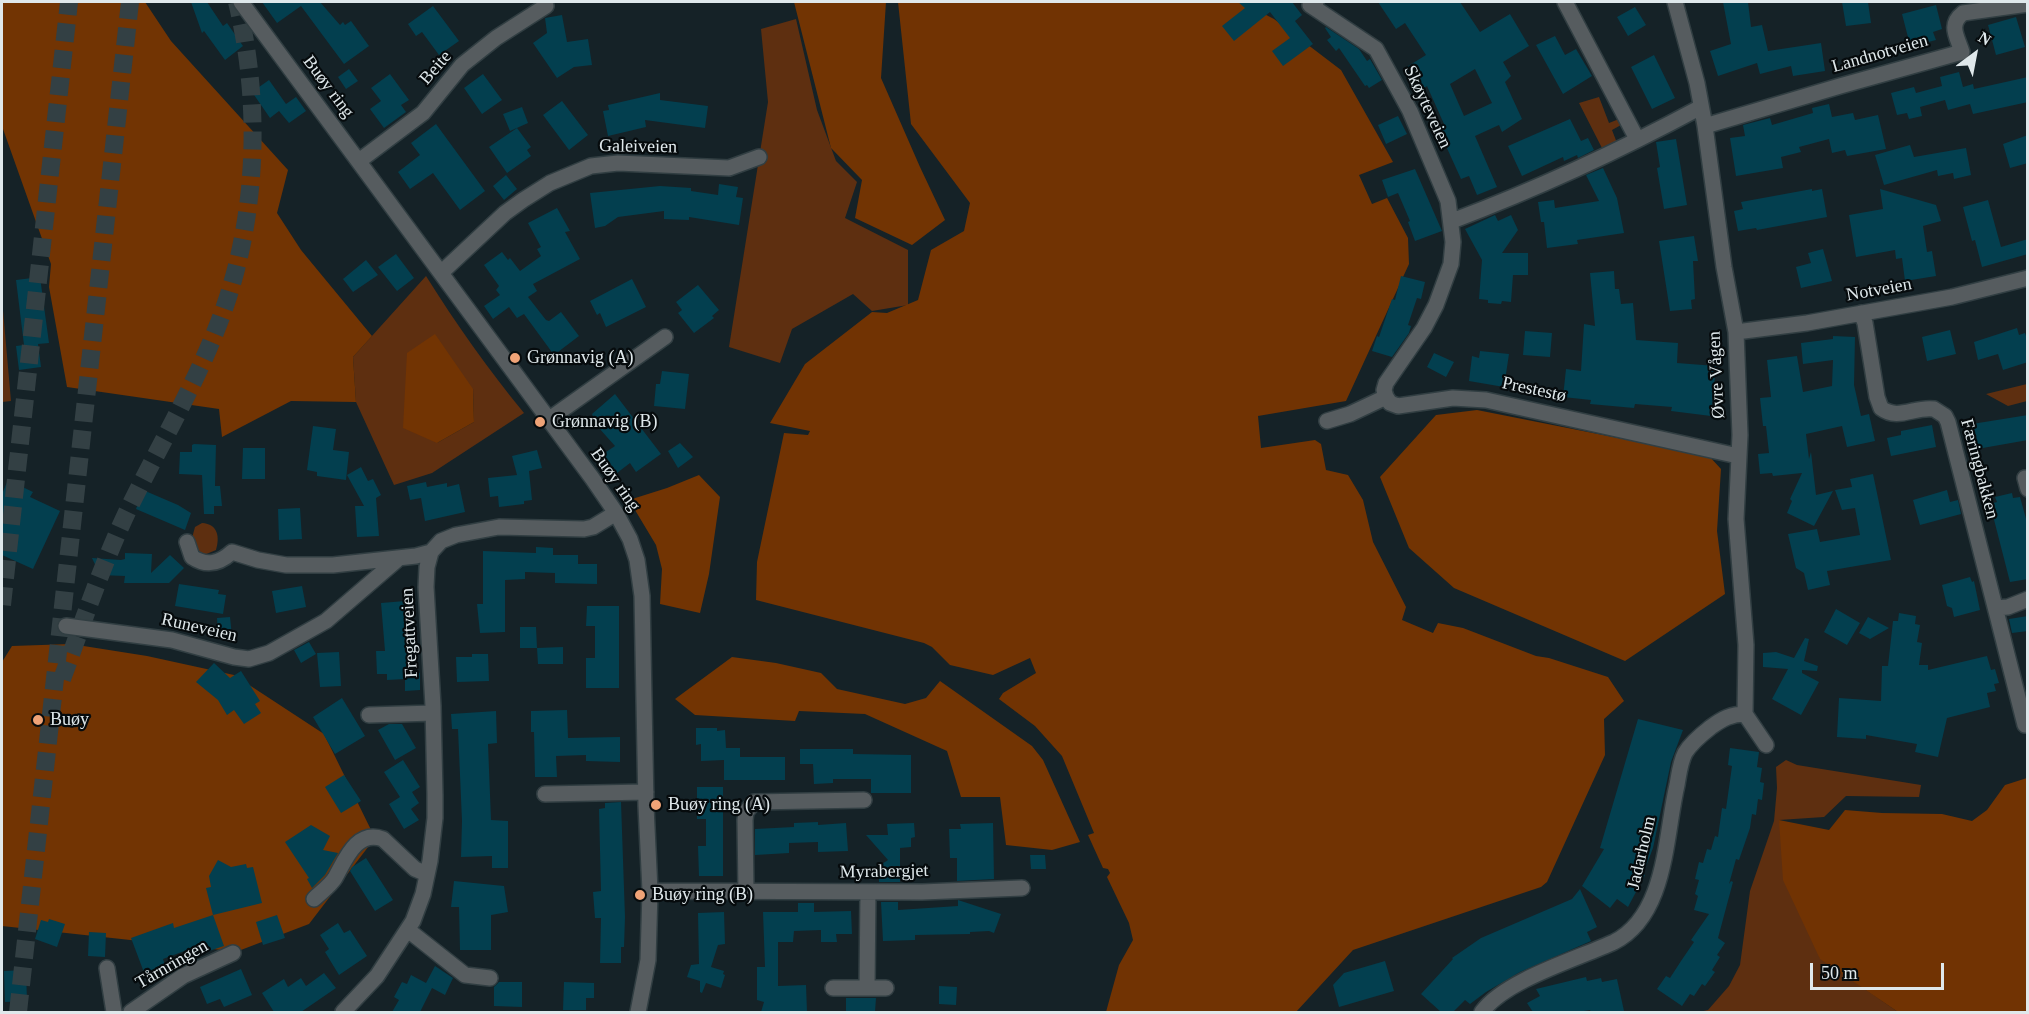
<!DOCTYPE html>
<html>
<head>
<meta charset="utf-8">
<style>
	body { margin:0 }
	#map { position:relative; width:2029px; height:1014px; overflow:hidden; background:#152227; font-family:Georgia,serif }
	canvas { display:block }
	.frame { position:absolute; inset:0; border:3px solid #dfe8eb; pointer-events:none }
	.north { position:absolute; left:1945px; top:24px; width:60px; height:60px; -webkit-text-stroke:4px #060b0d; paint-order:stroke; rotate:32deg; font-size:16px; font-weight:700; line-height:24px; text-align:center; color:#dfe8eb }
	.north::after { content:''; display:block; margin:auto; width:21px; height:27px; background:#dfe8eb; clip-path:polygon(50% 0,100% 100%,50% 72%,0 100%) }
	.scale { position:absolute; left:1810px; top:963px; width:134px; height:27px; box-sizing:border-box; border:3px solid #dfe8eb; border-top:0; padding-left:8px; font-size:18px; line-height:21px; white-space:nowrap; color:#dfe8eb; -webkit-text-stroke:4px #060b0d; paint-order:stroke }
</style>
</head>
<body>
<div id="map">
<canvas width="2029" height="1014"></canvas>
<div class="frame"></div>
<div class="north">N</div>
<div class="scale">50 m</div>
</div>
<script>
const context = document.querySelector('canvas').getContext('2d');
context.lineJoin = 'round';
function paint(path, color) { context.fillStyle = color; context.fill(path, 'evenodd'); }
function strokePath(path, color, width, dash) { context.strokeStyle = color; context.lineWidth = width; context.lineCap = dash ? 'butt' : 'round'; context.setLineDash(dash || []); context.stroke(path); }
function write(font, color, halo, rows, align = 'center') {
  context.font = font + ' Georgia,serif'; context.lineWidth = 4.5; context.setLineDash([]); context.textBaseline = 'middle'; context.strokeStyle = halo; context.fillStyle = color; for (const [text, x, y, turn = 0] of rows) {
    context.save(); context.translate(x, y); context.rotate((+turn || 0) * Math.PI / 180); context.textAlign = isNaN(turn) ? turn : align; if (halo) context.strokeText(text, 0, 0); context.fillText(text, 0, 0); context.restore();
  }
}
paint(new Path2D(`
	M796 19 817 110 836 161 857 182 845 218 908 250V305L872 311 853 294 792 329 780 363 729 347 768 102 761 29Z
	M1599 97 1609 123 1619 119 1621 125 1612 130 1617 143 1603 150 1579 103Z
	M426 276C456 324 488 369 524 413L432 473 394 485 356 402 353 357ZM473 389 474 422 437 443Z
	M2 299 11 401 2 402Z
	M2027 384V401L2008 406 1986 394Z
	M202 523C218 524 220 537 216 550L204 555 197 553 192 538 195 527Z
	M1786 760 1797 765 1921 785 1919 797 1846 796 1824 817 1779 820 1820 958 1898 1012H1699L1708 1010 1729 986 1740 965 1750 891 1774 821 1777 788 1776 767Z`), '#5e2f10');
paint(new Path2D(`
	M2 2H145L171 41 288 170 277 213 301 250 372 336 353 357 356 402 291 401 222 437 219 409 67 387 49 287 51 264 3 129Z
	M794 2H886L881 78 920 167 945 220 912 245 855 218 862 180 831 148Z
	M435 334 473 389 474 422 437 443 403 428 407 353Z
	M1477 410 1709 456 1721 469 1717 531 1725 594 1625 661 1454 588 1409 548 1380 477 1436 415Z
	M699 475 720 497 709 574 700 613 660 604 662 569 656 545 629 500 667 488Z
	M71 644 147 656 234 675 324 734 375 838 309 924 233 953 231 951 2 926V662L12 646Z
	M732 657 776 663 821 673 837 689 905 704 926 698 940 681 1032 746 1043 760 1080 842 1052 850 1006 845 1000 797H961L947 751 865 714 799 711 795 721 695 715 675 699Z`), '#723403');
paint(new Path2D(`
	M898 2H1241L1274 19 1341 70 1393 162 1359 175 1372 204 1387 198 1408 238 1409 264 1346 401 1258 416 1261 448 1315 440 1321 444 1326 470 1348 475 1363 500 1373 542 1406 607 1402 620 1433 633 1438 623 1463 628 1536 656 1549 658 1608 677 1624 701 1604 719 1605 755 1547 882 1541 887 1353 950 1296 1012H1106L1119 965 1133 940 1129 923 1107 877 1110 873 1108 869 1103 868 1088 835 1094 833 1062 756 1035 726 999 699 1003 693 1036 673 1030 658 993 675 950 665 932 647 924 643 756 600 757 562 784 433 808 435 810 431 770 423 805 364 872 312 887 313 918 300 931 250 964 231 970 203 911 124Z
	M2027 778V1012H1898L1820 959 1783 880 1779 820 1829 830 1845 810 1882 813 1942 814 1972 821 1987 810 2005 785Z`), '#713303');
paint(new Path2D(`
	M191 2H207L223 26 227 23 243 46 225 60 204 31 202 33Z
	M262 2H320L340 25 343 22 345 25 351 21 369 46 344 64 301 6 277 23Z
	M1238 2H1292L1302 15 1295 21 1313 44 1283 66 1272 51 1290 38 1270 12 1234 41 1222 26 1245 8Z
	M1378 2H1460L1480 32 1510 14 1529 46 1503 62 1511 76 1505 82 1522 119 1502 132 1499 125 1475 136 1497 187 1477 195 1469 176 1461 179 1446 146 1443 147 1435 128 1444 124 1427 86 1419 92 1405 74V68L1426 55 1405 23 1396 29ZM1475 69 1492 103 1464 116 1450 84Z
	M1723 2H1748L1751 27 1762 25 1768 51 1821 43 1825 71 1793 76 1791 66 1760 74 1757 63 1718 76 1710 51 1731 44Z
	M1842 2H1868L1871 23 1846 26Z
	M1936 5 1942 29 1933 32 1936 40 1913 46 1911 40 1909 41 1902 14Z
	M433 6 459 41 439 55 422 32 416 36 408 24Z
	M1635 7 1646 25 1628 36 1617 17Z
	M562 15 567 42 588 39 592 65 574 67 557 78 533 43 547 33 545 18Z
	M2016 17 2025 47 1996 55 1988 25Z
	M1326 27 1359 49 1367 61 1370 59 1382 80 1369 88 1367 85 1365 86 1339 48 1336 51 1327 40 1331 37 1325 28Z
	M1555 36 1565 55 1576 49 1592 76 1563 94 1536 45Z
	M1654 55 1675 98 1652 109 1631 67Z
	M349 69 358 81 346 89 338 77Z
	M1959 72 1963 87 1973 84 1974 89 2028 77V102L1973 114 1970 104 1948 110 1945 100 1920 107 1922 116 1909 119 1907 113 1897 115 1891 93 1914 87 1916 93 1942 86 1940 77Z
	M390 74 409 100 401 105 406 112 384 128 370 109 381 101 371 88Z
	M483 74 502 100 482 114 464 88Z
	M269 80 286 104 296 97 306 111 289 123 279 111 270 118 252 92Z
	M660 93V100L708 106 705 128 645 120 646 127 608 136 603 111 609 110 608 105Z
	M562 101 588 135 569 150 543 115Z
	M1829 104 1832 117 1853 113 1855 120 1878 115 1886 149 1847 156 1845 150 1832 153 1829 139 1799 147 1801 152 1781 157 1783 168 1736 176 1730 138 1745 136 1743 125 1770 118 1772 125 1813 113 1812 108Z
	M522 107 528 123 510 131 503 114Z
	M1398 116 1407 134 1386 144 1378 125Z
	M1570 119 1581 141 1588 138 1594 150 1578 158 1577 155 1564 161 1563 157 1522 176 1508 146Z
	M436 124 485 191 460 210 433 173 410 189 398 172 420 155 411 143Z
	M517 128 531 147 527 150 531 156 507 173 489 147Z
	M2028 135V163L2010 168 2003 144Z
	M1676 139 1687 205 1664 209 1657 168 1660 167 1656 142Z
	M1910 145 1914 157 1966 148 1971 175 1954 179 1953 173 1938 176 1937 170 1884 185 1875 155Z
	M1603 168 1617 198 1624 233 1577 240 1578 244 1547 248 1544 222H1541L1538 202 1554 200 1555 208 1599 201 1586 175Z
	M1415 169 1442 231 1415 241 1408 222 1410 221 1398 193 1388 197 1382 180Z
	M506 175 517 189 504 200 493 186Z
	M719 184 738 187 736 197 743 198 739 225 689 217V220L664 219V211L618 217 605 226 595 228 590 193 660 186 691 188V191L718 195Z
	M1812 189V191L1822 189 1827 217 1757 230 1756 228 1738 231 1734 211 1743 209 1741 202Z
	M1880 189 1936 205 1941 221 1923 226 1927 252 1932 251 1936 276 1905 281 1902 258 1896 259 1895 250 1856 257 1849 215 1883 209Z
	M1988 200 2001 247 2028 239V254L1982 267 1975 240 1972 241 1963 207Z
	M557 208 570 231 565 232 580 259 533 284 537 291 528 297 546 320 549 321 561 312 579 336 554 355 524 314 517 318 509 307 493 319 484 306 500 295 496 290 499 286 484 265 502 252 508 260 510 258 520 271 541 256 537 249 541 247 528 223Z
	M1495 215 1498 221 1511 215 1518 230 1502 253H1528V275H1513L1511 302 1502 301 1501 304 1488 303V300L1479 299 1482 260 1465 229Z
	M1694 236 1698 261H1693L1695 299 1691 300 1692 309 1670 311 1659 241Z
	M1823 249 1832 281 1801 288 1796 267 1811 263 1808 253Z
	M396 254 414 278 397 291 378 267Z
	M366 260 378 275 353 292 343 279Z
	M1614 271 1615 289H1619L1621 304 1633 303 1636 340 1678 343 1677 363 1716 366 1711 416 1671 411 1672 407 1635 404 1634 408 1590 404 1591 400 1563 397 1566 369 1581 371 1584 324 1595 326 1590 273Z
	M1401 276 1425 282 1421 299 1417 298 1408 325 1411 326 1409 333 1392 357 1372 351 1377 336 1379 337 1392 299 1395 300Z
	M40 277 49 343 38 344 41 367 19 370 16 346 24 345 16 280Z
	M632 279 646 307 606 327 600 313 597 315 590 301Z
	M698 285 719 310 712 316 714 318 694 333 678 313 682 310 676 302Z
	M2017 328 2019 335 2025 333 2028 342V362L2003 370 1998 354 1978 360 1974 342Z
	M1950 330 1956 354 1927 361 1922 337Z
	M1525 331 1552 333 1550 357 1523 355Z
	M1833 336 1855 337 1854 385 1861 416 1869 414 1875 441 1847 447 1842 426 1806 434 1809 459 1811 452 1816 495 1833 491 1814 526 1787 513 1792 501 1790 499 1802 473 1773 476 1772 473 1760 474 1758 454 1769 453 1766 426H1763L1760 398 1771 397 1767 360 1797 356 1803 392 1832 386 1833 360 1803 364 1801 343 1833 339Z
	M1480 351 1509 354 1504 387 1469 381 1472 356 1479 358Z
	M1434 353 1454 362 1446 377 1427 367Z
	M662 371 689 374 685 409 654 406 656 384H660Z
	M615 394 661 454 636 472 630 463 617 473 603 454 615 446 590 418 593 416 592 414Z
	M2028 415V440L1977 449 1972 424Z
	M1932 425 1936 447 1891 456 1887 438 1901 435V431Z
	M313 426 336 429 333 450 349 452 346 480 317 476V472L307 470Z
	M680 443 693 457 678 468 668 451Z
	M194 444 216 445 215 486H220L222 506H214V514H204L202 475 179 474 180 452H192V445Z
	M243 448H265V479H242Z
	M537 450 542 468 529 471 532 500 524 501V504L499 507 498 496 490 497 488 478 517 475 512 456Z
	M361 467 368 481 373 479 381 495 376 498 379 536 357 537 355 506H364L347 475Z
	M1873 474 1891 560 1827 571 1830 585 1808 590 1804 573 1796 568 1788 534 1817 529 1820 542 1860 535 1855 508 1842 510 1835 490 1852 487 1850 479Z
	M8 480 33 492 30 497 60 511 33 569 2 555V494Z
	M426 482 427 487 447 483V487L459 484 465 512 425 521 421 498 410 500 407 486Z
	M143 490 178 505 191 513 185 530 136 509Z
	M1947 490 1950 502 1958 500 1961 514 1920 525 1913 500Z
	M2012 493 2013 498 2020 497 2028 526V579L2010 582 1990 504 1997 502 1995 497Z
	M300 508 302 539 279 540 278 509Z
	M536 547 553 548V555H578V564H597V584L555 583V573L525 572V579L505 580V632L480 633 477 604H483V551L536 553Z
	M125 553 152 554 151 573 170 555 184 568 169 583H124L125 576 100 575 92 558 121 560 125 559Z
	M1970 577 1972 582 1974 581 1980 610 1954 617 1952 608 1947 606 1942 585Z
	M179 584 219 590 218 594 226 595 223 614 175 606Z
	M302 586 306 607 276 613 272 591Z
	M405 601 412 674 420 673V690L405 691V679L387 680V674H377L376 651H385L381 603Z
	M587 606H619V688H586V658H595V626H586Z
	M1836 609 1860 623 1847 645 1824 632Z
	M1899 613 1916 616 1915 624 1920 625 1917 642 1922 643 1919 665H1928V670L1987 656 1991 670 1995 669 1999 683 1994 684 1996 691 1987 693 1990 707 1947 718 1938 757 1915 752 1917 744 1866 735V739L1837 737 1839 698 1881 701 1882 666H1888L1893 621H1898Z
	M2028 616V631L2012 633 2009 619Z
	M230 617 232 636 218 637 217 618Z
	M1868 617 1889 628 1870 639 1859 633Z
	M520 627H536L537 648H520Z
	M1805 638 1809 639 1804 661 1818 666 1817 671 1802 670V673L1819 682 1801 715 1772 699 1788 669 1763 667V653L1776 652 1794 658Z
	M309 642 316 654 301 663 294 650Z
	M563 647V664H538L537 648Z
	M339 652 341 686 320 687 317 653Z
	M472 654H488L489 681 457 682 456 657H472Z
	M214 663 230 678 241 671 260 701 255 704 261 713 244 724 234 710 227 715 218 700 196 682Z
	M342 698 365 736 335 754 313 717Z
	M567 710 568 738 620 737V762L586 761V755L556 756 557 777H535L534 732H531V711Z
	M496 711 497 743 488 744 491 820 508 821V868H492V856L461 857 462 821 458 729H452L451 714Z
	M1638 719 1683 730 1671 762 1653 848 1643 874 1645 875 1628 907 1617 899 1610 908 1582 886 1604 849 1600 848Z
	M389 724H402L416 748 395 760 378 730Z
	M696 728H717V731L725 730 726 748H740V757H785V780H724V760L701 761V744L696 745Z
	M1730 748 1759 752 1757 767 1762 768 1760 782 1764 783 1762 800 1758 799 1756 815 1752 814 1750 828 1739 860 1736 859 1729 884 1731 881 1733 882 1718 938 1725 943 1717 955 1720 957 1712 970 1715 972 1705 986 1702 984 1694 996 1690 994 1682 1006 1657 989 1666 976 1670 978 1681 961 1694 942 1691 940 1709 914 1694 910 1698 896 1695 894 1699 880 1695 879 1699 862 1703 863 1707 849 1711 850 1715 836 1718 837 1722 808 1726 809 1732 766 1728 765Z
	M800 749H853V754L911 755V793H871V779H833V783L814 784 813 764H800Z
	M403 760 420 787 412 792 419 803 411 809 419 820 404 829 389 804 400 797 384 772Z
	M344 775 361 801 341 813 325 787Z
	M697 787H723V876H699L698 846H706V819H697Z
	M621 802 625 917 624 947H621V963H600L601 918H595L593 892 601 891 599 809 605 808V803Z
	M818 822V825L846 823 848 851 818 852V842L789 843V853L755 855V829L794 827V823Z
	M914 823 915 837 911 838V847L900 848V882H879V866L888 860 866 835H888L887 824Z
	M993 823 994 879 957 881V858H950L949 829H961L960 824Z
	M311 825 330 836 323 850 338 853 325 875 312 888 307 879 309 878 285 842Z
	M1030 855H1045L1046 869H1031Z
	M366 858 393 900 375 911 350 871 352 867Z
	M218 860 231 867 246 864 247 868 253 867 262 903 213 915 224 946 206 952 203 944 163 959 168 975 148 983 131 938 173 923 174 928 213 915 206 888 211 887 209 876Z
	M454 881 504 886 508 912 491 915V950H460L459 907H451Z
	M1580 889 1597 927 1587 932 1591 941 1520 972 1486 992 1470 1004 1465 1000 1453 1012H1441L1421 994 1453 959 1452 958 1481 938 1572 899Z
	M958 900 1001 914 994 933 989 931 970 932V934L915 935V940L883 941 881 902H898V910L958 906Z
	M798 903H814V912L851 911 852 934H836L837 942H821V930L794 931 793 942H778V986L806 985 807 1012H761L764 1002 757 1000V967H765L763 912H798Z
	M724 912 725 944 718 945 711 967 724 971 723 974 725 975 721 988 706 983 702 993 700 992V981L687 977 691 965 699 964 698 913Z
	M277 915 285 938 263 945 256 922Z
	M49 919 65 924 57 947 35 939 41 920 48 922Z
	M338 923 344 933 350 930 367 956 339 975 325 952 329 949 320 935Z
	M89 932 106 933 105 957 88 956Z
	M1385 961 1394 991 1339 1007 1333 985 1344 973Z
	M435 966 453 978 445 995 432 988 420 1012H392L399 1000 394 997 402 982 407 984 411 975 426 983Z
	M241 969 252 995 224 1007 220 999 207 1004 200 987Z
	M26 970 27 1001 5 1002 4 971Z
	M324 973 336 988 301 1012H274L262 993 284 979 288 987 301 978 306 986Z
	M1586 977 1587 981 1601 978 1602 982 1617 979 1624 1011 1616 1012H1591L1590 1010 1578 1012H1533L1527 1003 1540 996 1536 989Z
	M499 982H522V1007L494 1006V987Z
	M564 982 594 983V998H586V1010H563Z
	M939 986 957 987 956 1005 939 1004Z
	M846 998H876L875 1012H846Z`), '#033f4f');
strokePath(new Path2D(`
	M2 605 69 2
	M62 679C83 622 102 565 128 510 162 440 204 371 228 297 258 203 260 97 237 2
	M18 1012 130 2`), '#334044', 18, [18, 9]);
const street = new Path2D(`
	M241 2 592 478 616 513 630 539 637 560 642 596 646 806 650 891 648 960 638 1012
	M1316 2 1310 5 1376 49 1410 111 1448 201 1453 242 1451 264 1436 305 1424 328 1386 383 1384 390 1386 397
	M1565 2 1637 139
	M1675 2 1697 83 1705 126 1724 267 1736 332 1740 435 1736 519 1746 645 1745 714 1766 745
	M1705 126 1840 86 1962 52C1957 36 1948 25 1963 13L2028 4
	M359 161 423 113 462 65 496 38 546 6
	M1452 221C1537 189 1621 150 1701 107
	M442 272 505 213 523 200 550 183 591 166 618 163 729 168 759 157
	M1861 313 1865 323 1877 397 1881 408C1898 421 1915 406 1934 409L1945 416 1948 422 2025 725
	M1736 332 1807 323 1952 297 2028 278
	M548 420 665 337
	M1327 421 1350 414 1386 397 1390 403 1398 406 1453 398 1486 400 1738 456
	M2025 478 2028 489
	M187 542 192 557C207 567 220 563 232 552L258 560 286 565H333L416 556 431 552 441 541 456 535 499 527 584 529 593 527 616 513
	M1996 608 2008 607 2028 599
	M66 626 172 640 234 657 249 659 269 653 326 621 398 559
	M369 715 433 713
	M545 794 646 792
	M650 891 922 892 1022 888
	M746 892 745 820 746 812 754 802 864 800
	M868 892 867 988H886
	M314 899C321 892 330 886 335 878 345 861 356 829 383 839L415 869 427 874
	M408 930 465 975 490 978
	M107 968 114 1012
	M833 988H867
	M131 1012 183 976 233 953
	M343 1012 377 976 413 921 423 894 430 861 435 818V795L433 706 426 587 427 567 431 552
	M1482 1012C1505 980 1577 959 1614 942 1667 915 1665 836 1677 785 1679 774 1680 763 1685 753 1691 743 1702 734 1711 727 1722 719 1731 714 1745 714`);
strokePath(street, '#313e42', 18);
strokePath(street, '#565c5f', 15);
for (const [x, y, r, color] of [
	[515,358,6,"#efa377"],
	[540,422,6,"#efa377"],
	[38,720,6,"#efa377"],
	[656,805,6,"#efa377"],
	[640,895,6,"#efa377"]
]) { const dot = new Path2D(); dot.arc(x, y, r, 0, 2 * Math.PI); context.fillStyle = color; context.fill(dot); strokePath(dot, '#060b0d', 2); }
write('18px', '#dfe8eb', '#060b0d', [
	["Landnotveien",1880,54,-16],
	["Beite",436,68,-49],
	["Buøy ring",328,87,53],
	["Skøyteveien",1427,107,65],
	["Galeiveien",638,147,1],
	["Notveien",1879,290,-10],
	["Øvre Vågen",1717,375,-93],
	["Prestestø",1534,390,12],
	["Færingbakken",1979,469,75],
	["Buøy ring",615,480,55],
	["Runeveien",199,628,13],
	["Fregattveien",410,633,-93],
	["Jadarholm",1642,853,-77],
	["Myrabergjet",884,872,-1],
	["Tårnringen",172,965,-30]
]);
write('18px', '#dfe8eb', '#060b0d', [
	["Grønnavig (A)",527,358],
	["Grønnavig (B)",552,422],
	["Buøy",50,720],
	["Buøy ring (A)",668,805],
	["Buøy ring (B)",652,895]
], 'left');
</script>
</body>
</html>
